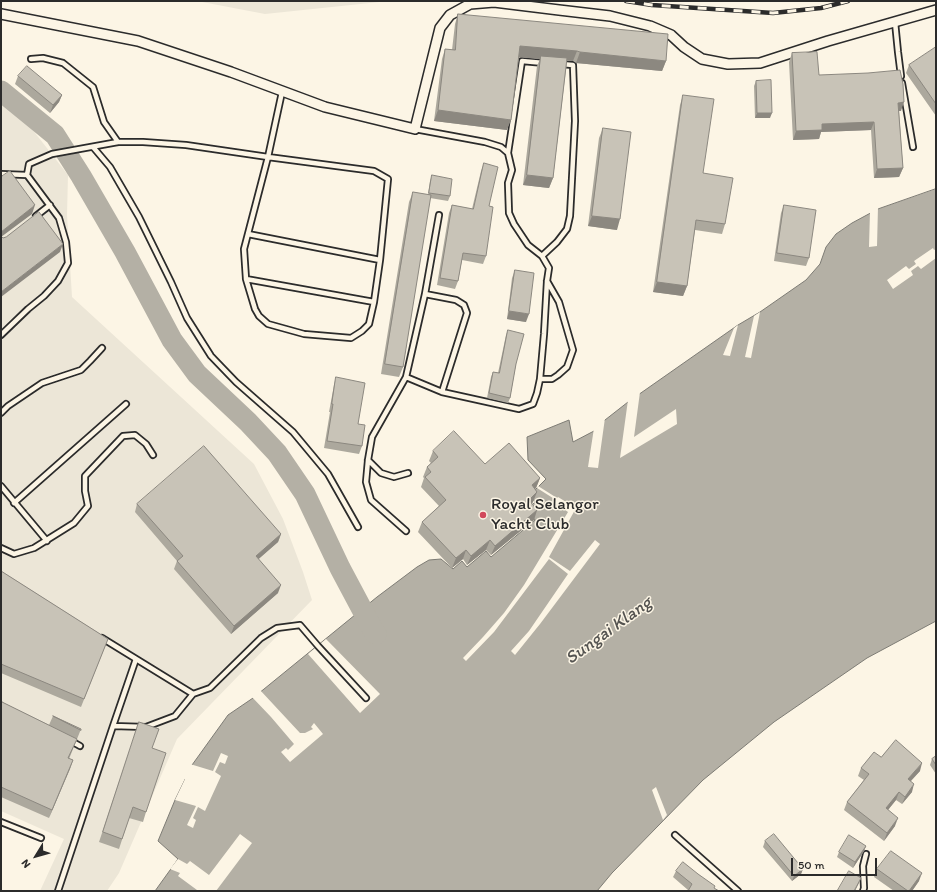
<!DOCTYPE html>
<html>
<head>
<meta charset="utf-8">
<style>
	body { margin:0 }
	#map { position:relative; width:937px; height:892px; overflow:hidden; background:#fcf5e5; font-family:Itim,sans-serif }
	canvas { display:block }
	.frame { position:absolute; inset:0; border:2px solid #2b2b2b; pointer-events:none }
	.north { position:absolute; left:16px; top:836px; width:40px; height:40px; -webkit-text-stroke:3px #fcf5e5; paint-order:stroke; rotate:233deg; font-size:11px; font-weight:700; line-height:16px; text-align:center; color:#2b2b2b }
	.north::after { content:''; display:block; margin:auto; width:14px; height:18px; background:#2b2b2b; clip-path:polygon(50% 0,100% 100%,50% 72%,0 100%) }
	.scale { position:absolute; left:791px; top:858px; width:86px; height:18px; box-sizing:border-box; border:2px solid #2b2b2b; border-top:0; padding-left:5px; font-size:12px; line-height:14px; white-space:nowrap; color:#2b2b2b; -webkit-text-stroke:3px #fcf5e5; paint-order:stroke }
</style>
</head>
<body>
<div id="map">
<canvas width="937" height="892"></canvas>
<div class="frame"></div>
<div class="north">N</div>
<div class="scale">50 m</div>
</div>
<script>
const context = document.querySelector('canvas').getContext('2d');
context.lineJoin = 'round';
function paint(path, color) { context.fillStyle = color; context.fill(path, 'evenodd'); }
function strokePath(path, color, width, dash) { context.strokeStyle = color; context.lineWidth = width; context.lineCap = dash ? 'butt' : 'round'; context.setLineDash(dash || []); context.stroke(path); }
function write(font, color, halo, rows, align = 'center') {
  context.font = font + ' Itim,sans-serif'; context.lineWidth = 3; context.setLineDash([]); context.textBaseline = 'middle'; context.strokeStyle = halo; context.fillStyle = color; for (const [text, x, y, turn = 0] of rows) {
    context.save(); context.translate(x, y); context.rotate((+turn || 0) * Math.PI / 180); context.textAlign = isNaN(turn) ? turn : align; if (halo) context.strokeText(text, 0, 0); context.fillText(text, 0, 0); context.restore();
  }
}
paint(new Path2D(`
	M197 1H389L265 14Z
	M1 102 32 129 68 175 67 215 72 297 254 464 283 519 303 572 312 600 177 739 119 873 107 891H40L64 839 1 811Z`), '#ece6d7');
const water = new Path2D(`
	M936 189V621L867 658 774 722 703 780 612 873 597 891H155L178 859 158 841 175 800 192 765 228 715 253 698 377 597 417 567 429 560 441 559 453 569 462 561 467 567 486 551 491 557 535 520 527 510 535 502 530 495 546 479 528 460 527 437 569 420 573 442 594 431 605 420 628 402 738 325 760 312 806 280 820 264 826 247 836 234 852 223 878 209Z`);
paint(water, '#b4b0a5');
strokePath(water, '#7d7b74', 1);
paint(new Path2D(`
	M878 207 877 246 869 247 870 211Z
	M933 248 934 250 936 249V258L921 269 918 266 911 271 913 275 893 289 887 280 906 266 909 269 916 264 914 261Z
	M760 312 751 358 745 357 754 316Z
	M738 325 730 356 723 355 734 328Z
	M640 392 634 437 676 409 677 424 620 458 628 400Z
	M605 418 598 468 588 467 594 428Z
	M538 486 557 498 558 497 576 508 549 557 570 571 595 540 600 544 540 624 515 655 511 651 529 631 568 574 549 559 494 632 466 661 463 658 483 637 504 613 524 585 568 512 555 503 556 500 537 488Z
	M326 639 380 694 360 713 308 654Z
	M260 690 300 733H305L313 729 311 727 314 723 323 734 290 762 281 752 286 748 288 750 294 744 271 717 251 696Z
	M221 753 228 756 225 764 220 762 215 772 221 776 205 811 198 807 193 818 196 820 193 828 187 825 196 806 175 800 185 779 183 778 190 764 213 771Z
	M656 787 667 815 663 820 652 790Z
	M240 834 252 843 216 891H197V890L178 876 180 873 170 869 178 859 187 864 190 861 209 875Z`), '#fcf5e5');
strokePath(new Path2D(`
	M1 91 55 135 81 176 125 252 172 340 197 374 248 422 277 453 305 494 340 568 373 630 376 634`), '#b4b0a5', 21);
const lane = new Path2D(`
	M895 22 898 52 901 76
	M31 59 43 58 63 63 93 87 104 122 118 142
	M902 83 913 147
	M93 147 110 167 139 217 171 282 187 318 211 356 236 382 293 432 328 474 358 527
	M508 153 522 61 544 63
	M1 174 27 175
	M36 216 50 205
	M248 234 380 260
	M542 256 557 242 567 229 570 216 575 121 573 65 561 64
	M246 279 255 309 259 316 268 324 304 334 351 338 362 331 369 324 374 302
	M425 294 439 215
	M1 335 28 309 44 296 58 281 68 263 66 242 59 218 27 175 29 164 52 154 118 142H143L186 145 268 157 374 171 388 179 380 260 374 302 246 279 244 249 268 157 282 92
	M406 377 425 294 456 300 464 305 467 313 442 392
	M540 379H552L558 375 567 367 573 350 559 302 547 281
	M1 413 8 406 42 383 81 370 90 361 102 348
	M368 460 381 473 394 477 408 473
	M1 486 47 541
	M14 503 126 404
	M406 531 371 500 366 482 368 460 372 437 406 377 442 392 519 409 533 404 537 393 540 379 544 334 547 281 549 268 542 256 528 245 514 224 509 213 508 183 512 170 508 153 501 147 485 142 415 129
	M1 548 14 554 34 548 74 523 88 506 85 491V476L123 436 135 435 146 444 153 455
	M102 638 193 694 210 688 261 638 277 628 300 625 318 646 366 698
	M113 726 136 659
	M71 741 80 746
	M1 822 41 838
	M675 835 738 891
	M58 891 113 726 146 727 175 716 193 694
	M863 891 864 888 863 866 866 854`);
const street = new Path2D(`
	M1 14 138 41 231 72 325 107 415 129 440 28 450 15 470 4 494 2 559 10 610 16 650 26 671 35 684 47 702 59 728 64 760 63 828 41 936 10`);
strokePath(lane, '#2b2b2b', 8);
strokePath(street, '#2b2b2b', 12);
strokePath(lane, '#fcf5e5', 4.5);
strokePath(street, '#fcf5e5', 9);
const rail = new Path2D(`
	M626 1 652 5 773 13 821 8 848 1`);
strokePath(rail, '#2b2b2b', 4.5);
strokePath(rail, '#fcf5e5', 3, [9]);
paint(new Path2D(`
	M458 14 666 61 662 71 576 63 573 61H567L553 178 549 188 523 185 537 66 540 59 519 57 507 130 434 121 442 59 445 49 452 50 455 24Z
	M936 47V116L906 73 909 65Z
	M792 53 819 75 901 111H899L903 168 899 177 874 178 871 130 821 132 819 139 793 140 789 62Z
	M18 76 62 95 59 102 50 113 15 84Z
	M756 81 770 118H755L754 86Z
	M683 95 703 173 725 224 722 234 695 230 687 286 683 296 653 292 680 105Z
	M603 128 617 230 588 226 599 138Z
	M484 163 489 206 486 256 483 264 462 260 458 281 455 289 437 285 449 213 452 205 472 209 481 171Z
	M432 175 450 196 448 201 430 198 403 367 399 377 381 374 409 202 413 192 428 195 430 181Z
	M784 205 809 258 806 266 774 261 781 213Z
	M515 270 526 322 507 319 512 278Z
	M508 330 516 364 510 398 508 403 487 398 491 377 493 372 498 373 506 335Z
	M336 377 358 424 362 446 359 454 324 448 330 412H329L334 385Z
	M433 451 540 478 536 488 535 489 533 502 532 504 537 510 534 520 491 555 486 550 467 565 463 559 452 568 418 532 422 522 439 506 421 487 424 478 423 477 427 467 431 463 429 461Z
	M137 504 281 534 278 542 258 559 278 593 231 634 174 569 177 561 135 512Z
	M1 571 108 639 81 707 1 673Z
	M1 700 2 702 49 725 53 716 81 729 69 759 73 760 49 818 1 797Z
	M139 722 152 748 146 812 143 822 129 818 119 849 99 842Z
	M936 756V774L930 765 932 759Z
	M881 757 920 771 911 781 912 792 902 804 896 800 888 810 895 826 884 841 844 810 847 802 864 780 858 776 861 768Z
	M765 841 803 869 801 874 792 881 763 847Z
	M866 846 864 851 853 868 837 857 839 852Z
	M877 869 919 881 912 891H894L874 877Z
	M676 871 698 874 714 888 688 890 673 877Z`), '#aca89d');
paint(new Path2D(`
	M520 46 577 51 573 61 541 59V56L540 59 516 57Z
	M580 52 666 61 662 71 576 63Z
	M62 95 59 102 50 113 53 105Z
	M904 102 901 111H895L898 103Z
	M438 110 511 120 507 130 434 121Z
	M757 113H772L770 118H755Z
	M874 122 871 130 821 132 819 139 793 140 796 131 822 124Z
	M903 168 899 177 874 178 877 169Z
	M527 175 553 178 549 188 523 185Z
	M35 205 32 214 1 237V232Z
	M592 216 620 219 617 230 588 226Z
	M63 244 60 252 1 297V292Z
	M657 282 687 286 683 296 653 292Z
	M509 311 529 314 526 322 507 319Z
	M540 478 536 488 528 495 532 485Z
	M537 492 533 502 525 510 529 500Z
	M537 510 534 520 491 555 495 546Z
	M281 534 278 542 253 564 256 556Z
	M490 540 486 550 467 565 471 556Z
	M466 550 463 559 452 568 456 558Z
	M281 585 278 593 231 634 234 626Z
	M73 760 70 769 49 818 52 810Z
	M922 763 920 771 905 787 908 779Z
	M914 784 912 792 902 804 905 797Z
	M899 792 896 800 883 816 886 808Z
	M898 818 895 826 884 841 887 833Z
	M866 846 864 851 853 868 855 862Z
	M803 869 801 874 792 881 794 876Z
	M922 873 919 881 912 891H909Z
	M861 878 859 883 855 891H854Z`), '#8c8880');
const building = new Path2D(`
	M458 14 668 34 666 61 580 52 577 51 520 46 511 120 438 110 445 49 455 50Z
	M936 47V104L909 65Z
	M817 52 819 75 868 73 900 70 903 84 904 102 898 103 903 168 877 169 874 122 822 124V130L796 131 792 53Z
	M541 56 567 58 553 178 527 175Z
	M27 66 62 95 53 105 18 76Z
	M771 80 772 113H757L756 81Z
	M683 95 714 99 703 173 733 178 725 224 696 220 687 286 657 282Z
	M603 128 631 132 620 219 592 216Z
	M484 163 498 167 489 206 493 207 486 256 463 253 458 281 440 278 452 205 473 209Z
	M10 171 35 205H34V206L1 232V177Z
	M432 175 452 179 450 196 429 193Z
	M413 192 431 195 403 367 385 364Z
	M784 205 816 210 809 258 777 253Z
	M39 212 63 244 1 292V236L3 238 6 237Z
	M515 270 534 273 529 314 509 311Z
	M508 330 524 334 516 364 510 398 489 393 493 372 499 373Z
	M336 377 365 383 358 424 365 425 362 446 327 441 333 404H332Z
	M454 431 485 464 509 443 540 478 532 485 537 492 529 500 537 510 495 546 490 540 471 556 466 550 456 558 422 522 446 500 425 477 431 472 427 467 438 457 433 451Z
	M204 446 281 534 256 556 281 585 234 626 177 561 183 556 137 504Z
	M1 571 108 639 84 699 1 664Z
	M1 700 2 702 77 739 68 758 73 760 52 810 1 787Z
	M53 716 81 729V730Z
	M139 722 159 729 152 748 166 753 146 812 133 807 122 839 103 832Z
	M896 740 922 763 908 779 914 784 905 797 899 792 886 808 898 818 887 833 847 802 869 774 861 768 874 752 881 757Z
	M936 756V765L932 759Z
	M774 834 803 869 794 876 765 841Z
	M849 835 866 846 855 862 839 852Z
	M891 851 922 873 909 891H908L877 869Z
	M683 862 698 874 715 886 714 888 719 891H688L692 884 676 871Z
	M849 871 861 878 854 891H840L838 890Z`);
paint(building, '#c8c3b7');
strokePath(building, '#8c8880', 1);
for (const [x, y, r, color] of [
	[483,515,4,"#d1495b"]
]) { const dot = new Path2D(); dot.arc(x, y, r, 0, 2 * Math.PI); context.fillStyle = color; context.fill(dot); strokePath(dot, '#fcf5e5', 1.5); }
write('17px', '#2b2b2b', '#fcf5e5', [
	["Royal Selangor",491,505],
	["Yacht Club",491,525]
], 'left');
write('italic 18px', '#545350', '#fcf5e5', [
	["Sungai Klang",609,631,-36]
]);
</script>
</body>
</html>
